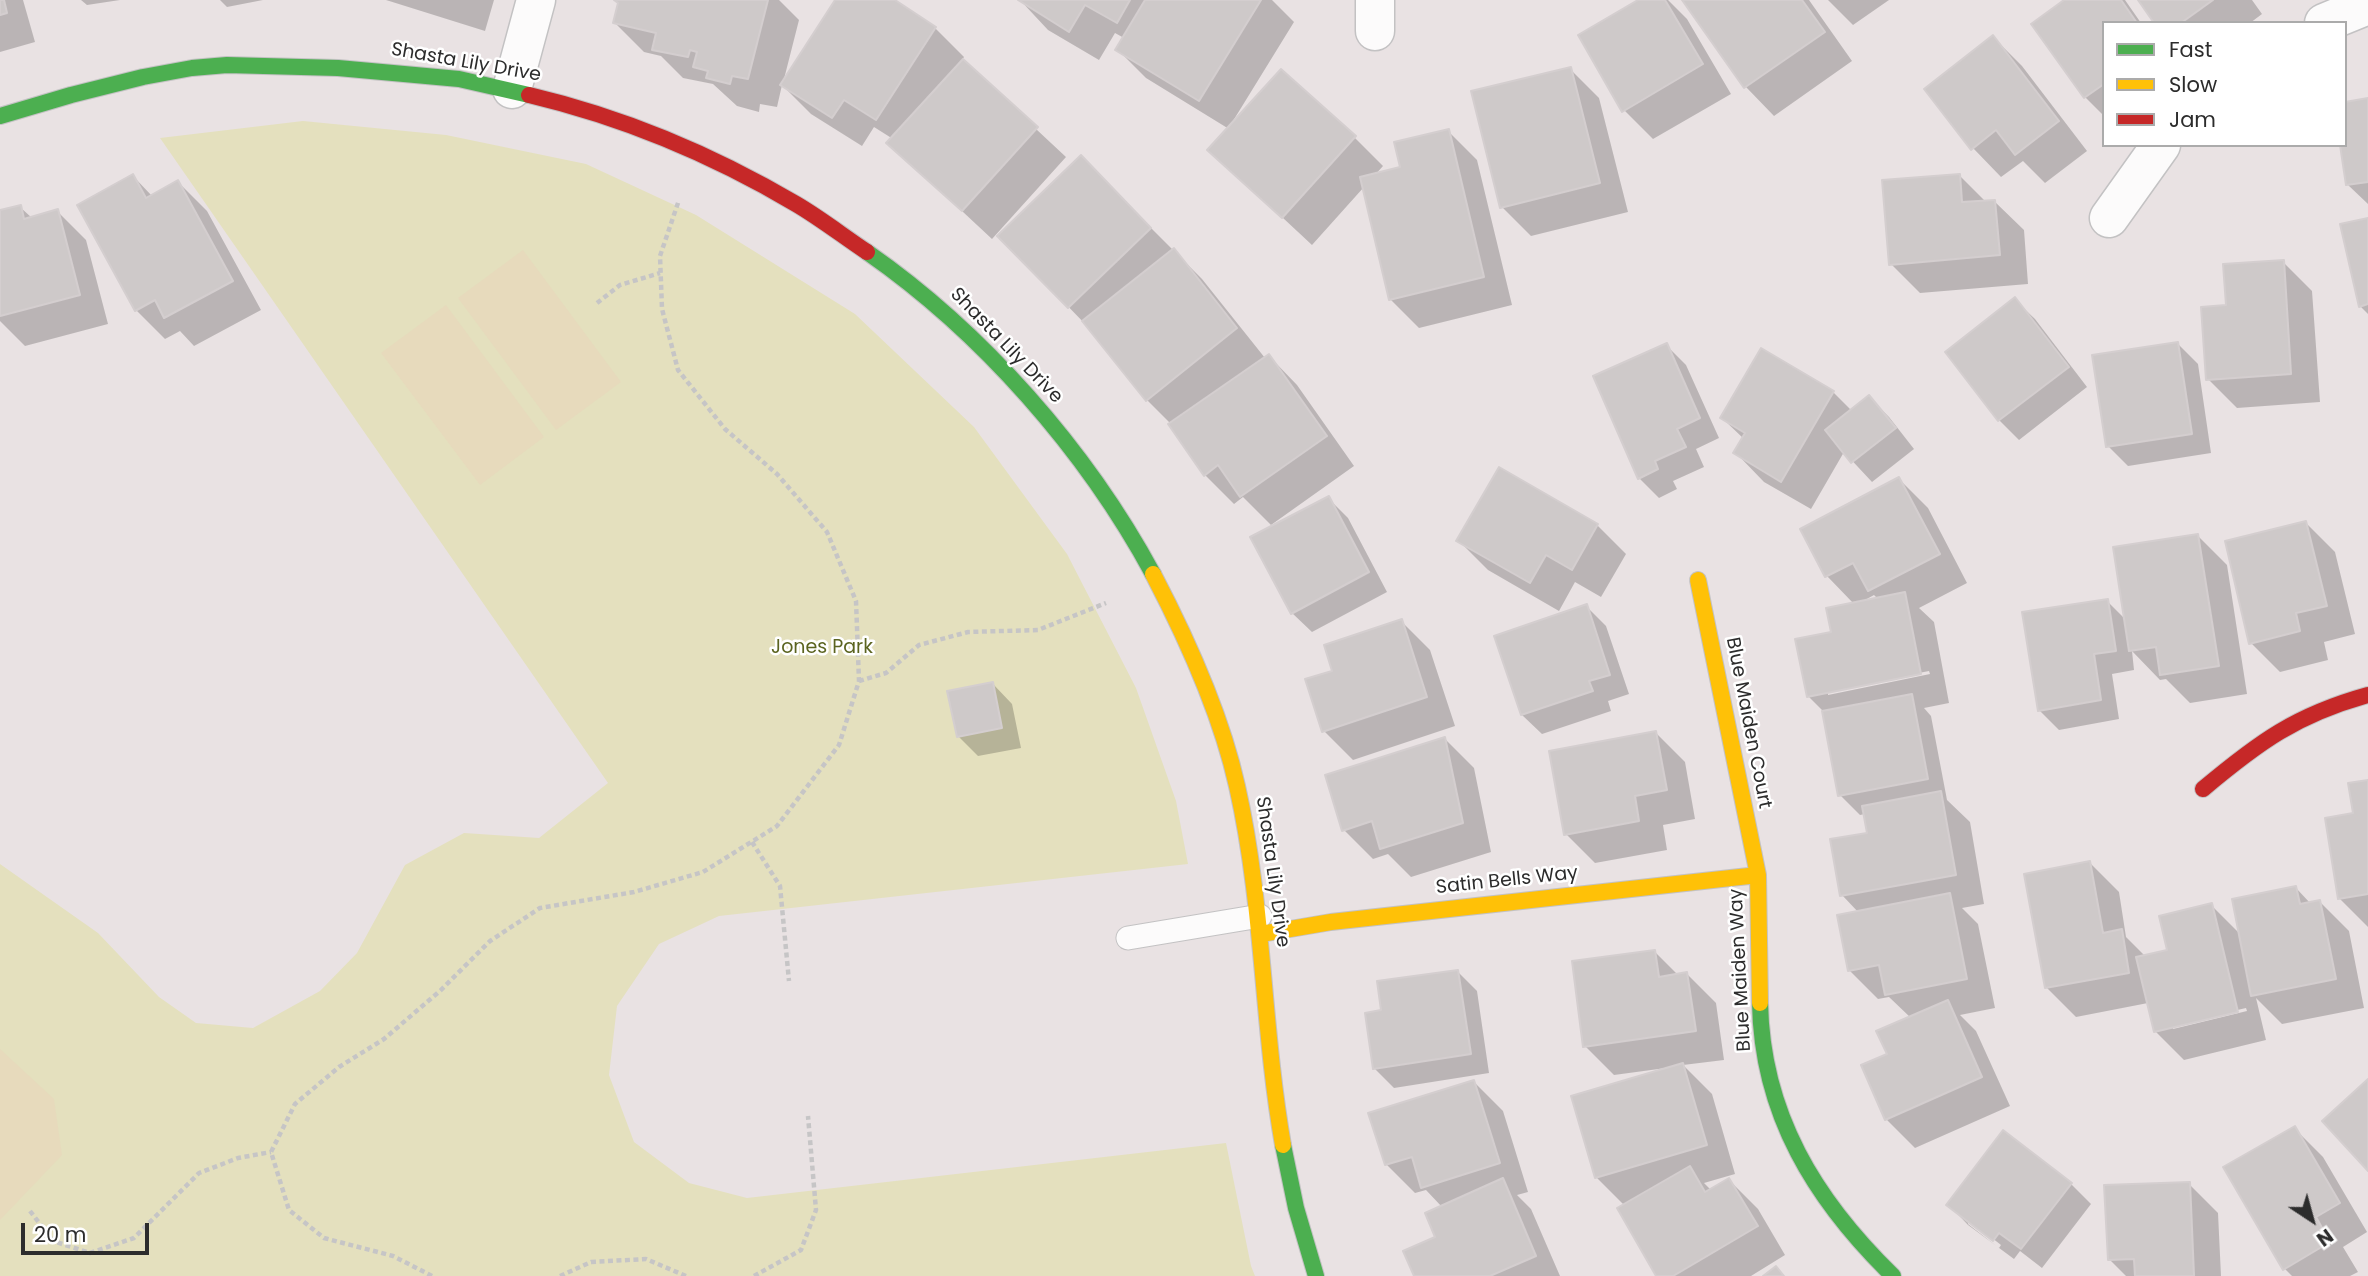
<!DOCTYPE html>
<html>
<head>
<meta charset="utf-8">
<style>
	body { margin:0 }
	#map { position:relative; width:2368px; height:1276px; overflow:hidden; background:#e9e2e3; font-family:Poppins,sans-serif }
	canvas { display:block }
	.legend { position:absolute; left:2102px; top:21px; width:245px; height:126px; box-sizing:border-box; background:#fff; border:2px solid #ababab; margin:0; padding:9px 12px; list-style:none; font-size:21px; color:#2c2c2c }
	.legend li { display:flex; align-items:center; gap:14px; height:35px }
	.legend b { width:35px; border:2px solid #ababab }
	.north { position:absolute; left:2277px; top:1185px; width:70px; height:70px; -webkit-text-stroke:5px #fff; paint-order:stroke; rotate:144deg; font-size:19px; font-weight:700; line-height:28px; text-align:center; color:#2c2c2c }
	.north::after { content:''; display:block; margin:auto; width:24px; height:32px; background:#2c2c2c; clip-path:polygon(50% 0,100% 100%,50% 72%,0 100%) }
	.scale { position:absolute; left:21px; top:1223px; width:128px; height:32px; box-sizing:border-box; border:4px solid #2c2c2c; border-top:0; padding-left:9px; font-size:21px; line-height:24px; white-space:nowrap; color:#2c2c2c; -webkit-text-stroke:5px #fff; paint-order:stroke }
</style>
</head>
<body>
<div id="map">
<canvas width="2368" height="1276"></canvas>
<ul class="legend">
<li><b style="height:9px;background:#4caf50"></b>Fast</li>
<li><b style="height:9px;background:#ffc107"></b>Slow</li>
<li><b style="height:9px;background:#c62828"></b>Jam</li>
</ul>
<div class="north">N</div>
<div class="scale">20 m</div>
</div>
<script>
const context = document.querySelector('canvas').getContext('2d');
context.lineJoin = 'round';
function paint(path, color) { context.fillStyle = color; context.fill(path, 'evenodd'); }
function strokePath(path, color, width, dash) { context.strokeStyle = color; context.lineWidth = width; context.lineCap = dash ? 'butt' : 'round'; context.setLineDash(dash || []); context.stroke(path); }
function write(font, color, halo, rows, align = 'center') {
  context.font = font + ' Poppins,sans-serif'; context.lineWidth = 5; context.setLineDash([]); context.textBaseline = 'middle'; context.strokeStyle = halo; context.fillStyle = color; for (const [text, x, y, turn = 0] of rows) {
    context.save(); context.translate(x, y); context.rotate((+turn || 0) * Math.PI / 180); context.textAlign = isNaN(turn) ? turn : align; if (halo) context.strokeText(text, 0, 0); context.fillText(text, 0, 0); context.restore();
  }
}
paint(new Path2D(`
	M303 121 446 135 586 164 696 215 855 314 974 427 1067 554 1136 688 1176 801 1188 864 719 916 659 944 617 1006 609 1075 634 1142 689 1183 747 1198 1226 1143 1251 1266 1255 1276H0V864L98 933 159 997 196 1023 253 1028 320 991 357 953 405 865 464 833 539 838 608 783 160 138Z`), '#e4e0be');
paint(new Path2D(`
	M523 250 621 382 556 430 458 298Z
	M446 305 544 437 480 485 381 353Z
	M0 1049 54 1099 62 1155 0 1220Z`), '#e7dabc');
paint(new Path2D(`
	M0 0H23L35 42 0 52Z
	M81 0H120L87 5Z
	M220 0H263L227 7Z
	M386 0H494L485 31Z
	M616 0H779L799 20 783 83 837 0H891L935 28 964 57 962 60 1066 157 992 239 889 143 893 139 874 127 862 146 811 114 782 85 777 107 760 104 759 112 737 106 713 84 683 78 661 56 644 52 615 23 619 4Z
	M1020 0H1272L1294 22 1233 121 1354 137 1383 166 1375 175 1402 169 1448 131 1477 160 1512 305 1419 328 1390 299 1364 187 1312 245 1210 150 1229 129 1146 78 1117 49 1124 38 1115 33 1099 60 1048 30Z
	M1641 0H1668L1687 19 1731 94 1653 139 1624 110Z
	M1684 0H1809L1852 61 1774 116 1746 87Z
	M1828 0H1889L1853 25Z
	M2067 0H2125L2141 23H2104V116L2085 97 2033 24Z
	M2140 0H2252L2262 14 2250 23H2156Z
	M1993 37 2022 66 2087 151 2045 183 2023 161 2001 177 1973 148Z
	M1570 69 1599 98 1628 212 1531 236 1502 207Z
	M2368 100V204L2348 185 2345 145Z
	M1959 175 1986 202 1994 201 2024 230 2028 284 1920 293 1891 264Z
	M133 176 152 196 178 182 207 211 261 310 194 346 180 331 165 339 136 310Z
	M1110 187 1202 279 1265 358 1269 356 1297 385 1354 466 1271 525 1243 497 1234 504 1205 475 1171 424 1147 400 1088 327 1000 236Z
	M20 207 32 218 57 211 86 240 108 324 25 346 0 321V212Z
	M2368 219V314L2360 306Z
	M2283 262 2312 291 2320 402 2237 408 2208 379Z
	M2015 300 2035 319 2087 387 2019 440 1999 420Z
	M2178 344 2198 364 2211 453 2128 466 2108 446Z
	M1666 345 1686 365 1719 438 1696 449 1704 467 1673 481 1677 489 1659 498 1639 478Z
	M1833 392 1852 411 1869 397 1889 417 1914 449 1872 482 1844 452 1811 509 1764 482 1736 453 1744 439 1722 418Z
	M1899 479 1928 508 1967 583 1919 608 1934 622 1949 703 1924 708 1931 716 1947 800 1970 822 1984 904 1962 908 1978 924 1995 1008 1960 1015 1976 1031 2010 1106 1915 1148 1886 1119 1889 1055 1911 1018 1889 997 1878 999 1849 970 1859 913 1842 895 1869 834 1865 814 1860 815 1840 795 1824 712 1808 696 1833 633 1854 604 1827 576ZM1874 595 1878 599 1865 600ZM1929 671 1930 674 1828 695V691Z
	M1328 498 1348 518 1387 592 1312 632 1292 613Z
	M2306 523 2335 552 2355 634 2324 642 2328 660 2280 672 2251 643Z
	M1597 525 1626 554 1601 597 1575 582 1559 611 1488 570 1459 541Z
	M2198 536 2227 565 2247 694 2190 703 2166 679 2160 680 2132 651 2134 670 2112 674 2119 719 2059 730 2039 710 2107 601 2126 620Z
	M1586 606 1606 626 1629 694 1608 701 1611 711 1542 734 1522 715Z
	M1401 621 1430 650 1455 726 1353 760 1324 731 1334 672Z
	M993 684 1012 704 1021 748 978 756 958 736Z
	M1656 733 1685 762 1695 819 1663 825 1667 850 1595 863 1566 834Z
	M1445 739 1474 768 1491 852 1411 877 1388 854 1373 859 1344 830Z
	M2368 782V927L2340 899 2355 815Z
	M2090 863 2119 892 2126 937 2146 957 2169 951 2211 905 2240 934 2296 888 2311 904 2320 902 2349 931 2364 1008 2282 1024 2256 998 2266 1040 2184 1060 2155 1031 2148 1003 2076 1017 2047 988ZM2246 1008 2247 1011 2173 1029V1025Z
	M1654 951 1678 975 1687 974 1716 1003 1724 1060 1683 1065 1712 1094 1735 1174 1704 1183 1711 1190 1729 1180 1758 1209 1785 1255 1751 1276H1658L1625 1206 1596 1177 1667 1070 1666 1068 1614 1075 1585 1046Z
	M1457 971 1477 991 1489 1073 1394 1088 1374 1068 1383 1012Z
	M1474 1082 1503 1111 1528 1192 1517 1195 1531 1209 1560 1276H1416L1437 1238 1442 1207 1426 1190 1415 1193 1386 1164Z
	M2294 1128 2323 1157 2367 1232 2343 1247 2358 1272 2350 1276H2292L2284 1268Z
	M2071 1184 2091 1204 2042 1268 2020 1251 2014 1259 1968 1225 1949 1205ZM1968 1219 2001 1245 1999 1248 1968 1224Z
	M2189 1184 2218 1213 2221 1276H2126L2109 1259Z`), '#0003');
const building = new Path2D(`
	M0 0H4L7 13 0 15Z
	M614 0H768L748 79 732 76 730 84 706 78 708 71 693 67 697 52 690 50 688 57 652 50 656 33 613 23 618 3Z
	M835 0H895L936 27 876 120 844 100 832 118 780 85Z
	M1018 0H1130L1117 23 1085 5 1069 32Z
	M1145 0H1261L1199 101 1115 50Z
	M1638 0H1665L1703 64 1622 112 1578 35Z
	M1682 0H1802L1825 32 1744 88Z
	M2064 0H2121L2137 23H2104V84L2084 98 2031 24Z
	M2138 0H2213L2181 23H2154Z
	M1993 35 2059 121 2015 155 1996 130 1971 150 1924 89Z
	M963 59 1038 127 962 211 886 143Z
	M1571 67 1600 183 1500 208 1471 91Z
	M1281 69 1356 136 1282 218 1207 150Z
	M2368 98V182L2346 185 2340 145H2345V102Z
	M1449 129 1484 277 1389 300 1360 177 1400 167 1394 142Z
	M1081 155 1151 228 1068 308 997 236Z
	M133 174 146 198 178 180 233 281 164 318 155 300 135 311 77 205Z
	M1960 174 1962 202 1995 200 2000 255 1889 265 1882 180Z
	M21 205 24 219 58 209 80 295 0 316V210Z
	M2368 218V304L2359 307 2340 224Z
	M1174 248 1237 328 1146 401 1082 321Z
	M2284 260 2291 374 2206 380 2201 307 2226 305 2223 264Z
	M2015 297 2069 367 1998 421 1945 352Z
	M2178 342 2192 434 2106 447 2092 355Z
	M1667 343 1700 418 1677 429 1686 447 1655 461 1658 469 1638 479 1593 376Z
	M1761 348 1834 391 1781 482 1733 453 1745 433 1720 418Z
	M1269 354 1327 436 1240 497 1218 465 1204 476 1168 424Z
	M1869 395 1896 428 1851 463 1825 430Z
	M1499 467 1598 524 1572 570 1546 555 1530 583 1456 541Z
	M1899 477 1940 554 1868 591 1853 563 1825 577 1800 529Z
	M1329 496 1369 572 1291 614 1250 537Z
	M2306 521 2327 606 2296 613 2300 631 2249 644 2225 541Z
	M2198 534 2219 666 2160 675 2156 647 2129 651 2113 547Z
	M1905 592 1921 674 1807 697 1795 639 1831 632 1826 608Z
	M2108 599 2116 651 2094 654 2101 700 2038 711 2022 612Z
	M1587 604 1610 675 1589 681 1593 691 1521 715 1494 636Z
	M1402 619 1427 697 1322 732 1305 679 1332 671 1324 645Z
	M993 682 1002 728 957 737 947 691Z
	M1912 694 1928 779 1838 796 1822 711Z
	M1656 731 1667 790 1635 796 1639 821 1564 835 1549 751Z
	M1445 737 1463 823 1380 849 1372 821 1342 831 1325 775Z
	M2368 780V894L2338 899 2325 818 2353 813 2348 783Z
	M1941 791 1956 875 1840 896 1830 839 1867 833 1862 806Z
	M2090 861 2103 933 2122 929 2129 973 2045 988 2024 874Z
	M2296 886 2300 904 2320 900 2336 979 2251 996 2232 899Z
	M1950 893 1967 979 1885 995 1879 965 1848 971 1837 915Z
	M2212 903 2238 1012 2154 1032 2136 957 2167 950 2159 916Z
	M1655 950 1659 977 1687 972 1696 1031 1583 1047 1572 961Z
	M1458 970 1471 1054 1373 1069 1365 1013 1381 1010 1377 981Z
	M1948 1000 1982 1077 1885 1120 1861 1065 1887 1054 1876 1031Z
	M1683 1063 1707 1145 1595 1178 1571 1096Z
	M2368 1079V1171L2322 1121Z
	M1474 1080 1500 1163 1421 1188 1412 1157 1385 1165 1368 1113Z
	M2295 1126 2340 1203 2316 1217 2330 1242 2283 1270 2223 1167Z
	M2003 1130 2072 1183 2021 1249 1999 1233 1993 1241 1946 1205Z
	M1690 1166 1705 1192 1729 1178 1758 1226 1673 1276H1656L1617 1208Z
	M1503 1178 1536 1256 1490 1276H1414L1403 1251 1435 1237 1425 1213Z
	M2190 1182 2194 1276H2135L2134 1259 2108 1260 2104 1185Z
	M1776 1266 1784 1276H1763Z`);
paint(building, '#cec9c9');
strokePath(building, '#d4cecf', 2);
const lane = new Path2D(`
	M1128 938 1260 916`);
const street = new Path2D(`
	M2324 23 2368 5
	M1375 31V0
	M512 89 536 0
	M2109 218 2161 145`);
const fast = new Path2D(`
	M0 116 71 95 143 77 192 68 227 65 338 68 459 79 529 95
	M867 252C982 332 1086 450 1153 574
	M1760 1003C1762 1114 1815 1200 1893 1276
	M1283 1145 1296 1208 1316 1276`);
const slow = new Path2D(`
	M1153 574C1187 639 1221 714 1237 786 1264 905 1262 1026 1283 1145
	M1698 580 1758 875 1760 1003
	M1261 934 1331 922 1758 875`);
const jam = new Path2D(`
	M529 95C622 117 713 155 796 204 820 218 843 236 867 252
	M2203 789C2259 742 2296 715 2368 695`);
strokePath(lane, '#c3c2c3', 25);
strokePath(street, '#c3c2c3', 41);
strokePath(fast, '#c3c2c3', 18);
strokePath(slow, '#c3c2c3', 18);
strokePath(jam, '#c3c2c3', 18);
strokePath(new Path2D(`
	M597 303 620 285 660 273
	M859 681 886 673 919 645 968 632 1038 630 1106 603
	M752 842 780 886 789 981
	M30 1211 53 1241 90 1253 134 1238 199 1173 238 1158 271 1152
	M432 1276 393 1256 324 1238 289 1210 271 1152 295 1104 339 1067 384 1039 441 990 490 941 540 908 634 892 703 872 777 826 839 745 859 681 856 601 827 532 777 474 725 429 678 370 662 309 660 256 679 200
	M560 1276 591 1262 646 1259 686 1276
	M754 1276 801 1250 816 1210 808 1116`), '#c6c5c6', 4.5, [5, 3.5]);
strokePath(lane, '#fcfbfb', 23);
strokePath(street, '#fcfbfb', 38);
strokePath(fast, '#4caf50', 16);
strokePath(slow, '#ffc107', 16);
strokePath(jam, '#c62828', 16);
write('19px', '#2c2c2c', '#fff', [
	["Shasta Lily Drive",466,63,10],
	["Shasta Lily Drive",1006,346,46],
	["Blue Maiden Court",1748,723,79],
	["Shasta Lily Drive",1272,872,82],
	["Satin Bells Way",1507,881,-6],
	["Blue Maiden Way",1741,970,-93]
]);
write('19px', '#5b6420', '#fff', [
	["Jones Park",822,648]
]);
</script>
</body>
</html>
